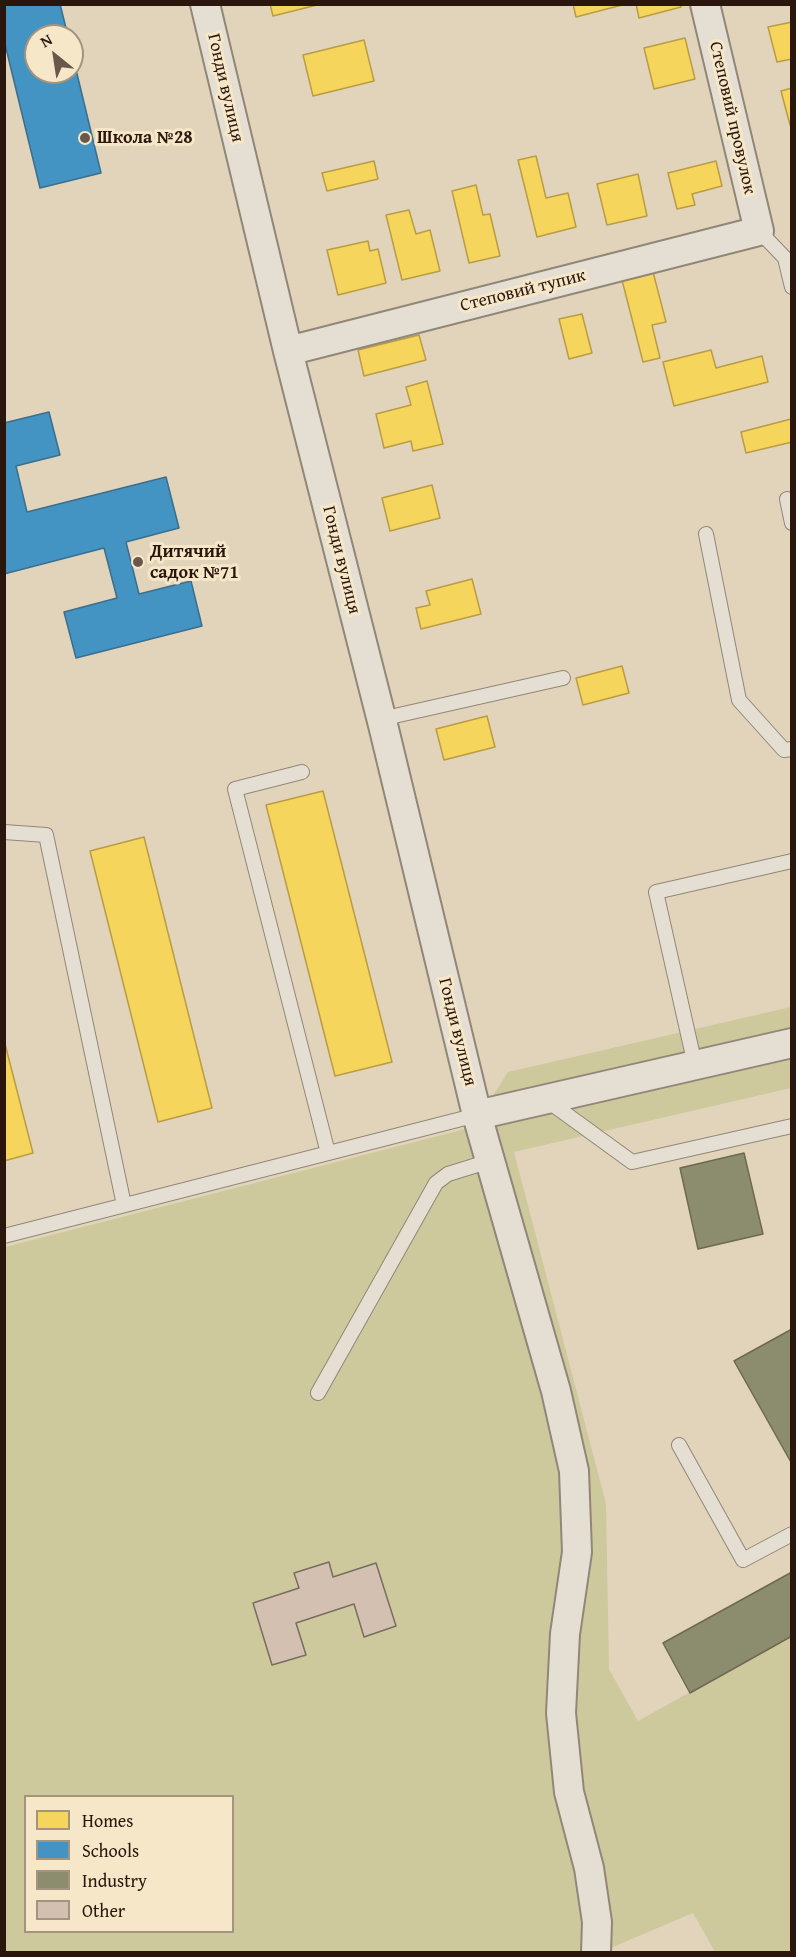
<!DOCTYPE html>
<html>
<head>
<meta charset="utf-8">
<style>
	body { margin:0 }
	#map { position:relative; width:796px; height:1957px; overflow:hidden; background:#e1d4ba; font-family:"Gentium Book Plus",serif }
	canvas { display:block }
	.frame { position:absolute; inset:0; border:6px solid #2b160e; pointer-events:none }
	.legend { position:absolute; left:24px; top:1795px; width:210px; height:138px; box-sizing:border-box; background:#f5e7c8; border:2px solid #a4937e; margin:0; padding:8px 10px; list-style:none; font-size:18px; color:#2b160e }
	.legend li { display:flex; align-items:center; gap:12px; height:30px }
	.legend b { width:30px; border:2px solid #a4937e }
	.north { position:absolute; left:24px; top:24px; width:60px; height:60px; box-sizing:border-box; background:#f5e7c8; border:2px solid #a4937e; border-radius:50%; rotate:330deg; font-size:16px; font-weight:700; line-height:24px; text-align:center; color:#2b160e }
	.north::after { content:''; display:block; margin:auto; width:21px; height:27px; background:#6b584a; clip-path:polygon(50% 0,100% 100%,50% 72%,0 100%) }
</style>
</head>
<body>
<div id="map">
<canvas width="796" height="1957"></canvas>
<div class="frame"></div>
<ul class="legend">
<li><b style="height:16px;background:#f6d55c"></b>Homes</li>
<li><b style="height:16px;background:#4393c3"></b>Schools</li>
<li><b style="height:16px;background:#8c8c6e"></b>Industry</li>
<li><b style="height:16px;background:#d3c0b0"></b>Other</li>
</ul>
<div class="north">N</div>
</div>
<script>
const context = document.querySelector('canvas').getContext('2d');
context.lineJoin = 'round';
function paint(path, color) { context.fillStyle = color; context.fill(path, 'evenodd'); }
function strokePath(path, color, width, dash) { context.strokeStyle = color; context.lineWidth = width; context.lineCap = dash ? 'butt' : 'round'; context.setLineDash(dash || []); context.stroke(path); }
function write(font, color, halo, rows, align = 'center') {
  context.font = font + ' "Gentium Book Plus",serif'; context.lineWidth = 6; context.setLineDash([]); context.textBaseline = 'middle'; context.strokeStyle = halo; context.fillStyle = color; for (const [text, x, y, turn = 0] of rows) {
    context.save(); context.translate(x, y); context.rotate((+turn || 0) * Math.PI / 180); context.textAlign = isNaN(turn) ? turn : align; if (halo) context.strokeText(text, 0, 0); context.fillText(text, 0, 0); context.restore();
  }
}
paint(new Path2D(`
	M791 1007V1088L514 1152 606 1504 609 1669 638 1721 791 1636V1952H715L693 1913 601 1952H5V1247L473 1127 508 1072ZM26 1796H232V1932H26Z`), '#cec89d');
const homes = new Path2D(`
	M270 4H321L273 16Z
	M573 4H626L576 17Z
	M636 4H680L681 7 639 18Z
	M792 22V59L777 62 768 27Z
	M685 38 695 79 654 89 644 48Z
	M364 40 374 81 313 96 303 55Z
	M792 88V124L790 125 781 91Z
	M536 156 546 198 568 193 576 227 537 237 518 160Z
	M374 161 378 179 327 191 322 173Z
	M716 161 722 186 692 194 695 205 677 209 668 173Z
	M638 174 647 216 607 225 597 184Z
	M476 185 483 215 490 214 500 256 469 263 452 191Z
	M409 210 416 234 430 230 440 271 402 280 386 215Z
	M368 241 370 251 378 249 386 283 338 295 327 250Z
	M653 272 666 322 652 325 660 358 643 362 622 280Z
	M582 314 592 353 569 359 559 319Z
	M419 335 426 360 364 376 358 350Z
	M711 350 716 368 762 356 768 382 674 406 663 362Z
	M427 381 443 444 413 451 411 441 384 448 376 414 411 405 406 387Z
	M791 419 792 442 746 453 741 432Z
	M432 485 440 518 390 531 382 498Z
	M472 579 481 614 421 629 416 608 430 605 426 591Z
	M622 666 629 693 583 705 576 678Z
	M487 716 495 747 444 760 436 729Z
	M323 791 392 1062 335 1076 266 805Z
	M144 837 212 1108 158 1122 90 851Z
	M4 1040 33 1153 4 1161Z`);
paint(homes, '#f6d55c');
strokePath(homes, '#b99c45', 1.5);
const schools = new Path2D(`
	M4 4H60L68 36H36V72H72V53L101 173 40 188 4 40Z
	M49 412 60 455 16 466 27 512 166 477 179 528 126 542 139 594 191 581 202 626 76 658 64 612 117 598 104 548 4 574V423Z`);
paint(schools, '#4393c3');
strokePath(schools, '#3c6e8d', 1.5);
const industry = new Path2D(`
	M744 1153 763 1234 698 1249 680 1168Z
	M792 1329V1464L734 1361Z
	M792 1572V1636L690 1693 663 1643Z`);
paint(industry, '#8c8c6e');
strokePath(industry, '#6f6951', 1.5);
const building = new Path2D(`
	M329 1562 333 1577 376 1563 396 1626 364 1637 354 1604 296 1623 306 1655 272 1665 253 1603 299 1588 294 1573Z`);
paint(building, '#d3c0b0');
strokePath(building, '#786e60', 1.5);
const service = new Path2D(`
	M759 231 785 258 792 287
	M787 499 792 523
	M706 534 739 700 784 750 792 749
	M381 719 563 678
	M302 772 235 789 328 1153
	M4 832 46 835 124 1205
	M695 1065 656 892 792 861
	M548 1101 632 1162 792 1126
	M4 1236 477 1115
	M318 1393 436 1183 448 1174 490 1161
	M679 1445 743 1560 792 1534`);
const minor = new Path2D(`
	M205 4 288 351 383 725 477 1115 556 1391 574 1471 577 1552 565 1634 561 1713 569 1792 589 1868 597 1922 596 1952
	M288 351 759 231 705 4
	M477 1115 792 1043`);
strokePath(service, '#918778', 16);
strokePath(minor, '#918778', 32);
strokePath(service, '#e5dfd3', 14);
strokePath(minor, '#e5dfd3', 28);
for (const [x, y, r, color] of [
	[85,138,6,"#6b584a"],
	[138,562,6,"#6b584a"]
]) { const dot = new Path2D(); dot.arc(x, y, r, 0, 2 * Math.PI); context.fillStyle = color; context.fill(dot); strokePath(dot, '#f5e7c8', 2); }
write('18px', '#2b160e', '#f5e7c8', [
	["Гонди вулиця",225,88,77],
	["Степовий провулок",732,118,77],
	["Степовий тупик",523,291,-14],
	["Гонди вулиця",341,560,76],
	["Гонди вулиця",457,1032,76]
]);
write('bold 18px', '#2b160e', '#f5e7c8', [
	["Школа №28",97,138],
	["Дитячий",150,552],
	["садок №71",150,573]
], 'left');
</script>
</body>
</html>
